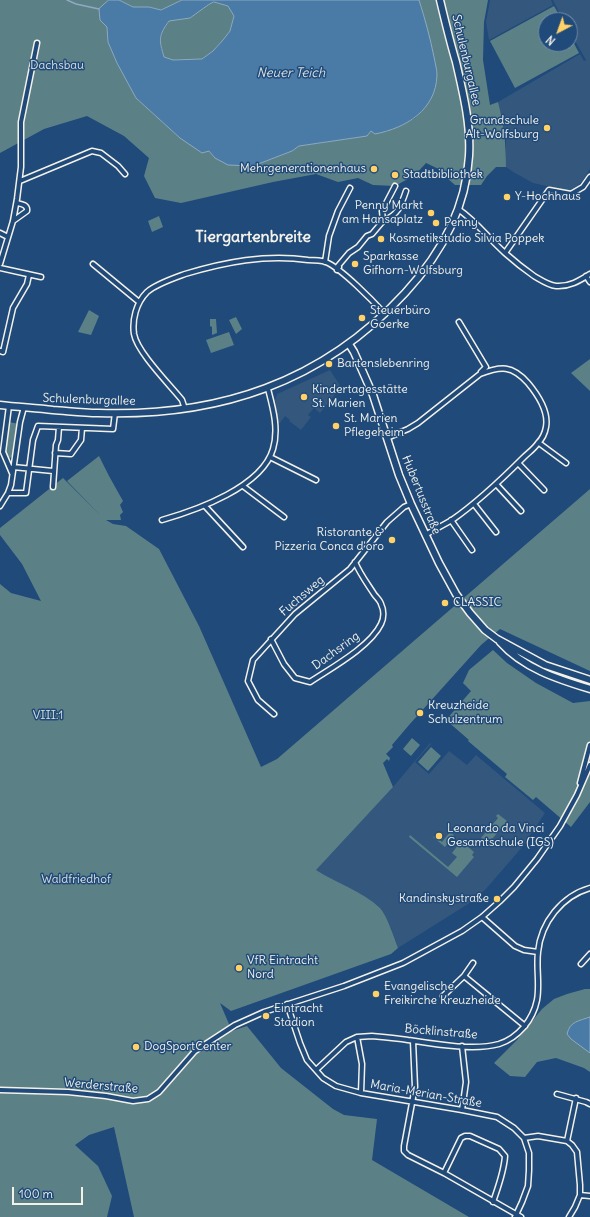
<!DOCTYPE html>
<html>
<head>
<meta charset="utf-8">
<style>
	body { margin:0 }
	#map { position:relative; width:590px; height:1217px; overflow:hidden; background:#1f4a7a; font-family:Delius,sans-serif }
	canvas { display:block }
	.north { position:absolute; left:538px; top:12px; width:40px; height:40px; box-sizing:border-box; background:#1f4a7a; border:1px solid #748da6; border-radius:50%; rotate:221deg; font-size:11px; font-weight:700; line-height:16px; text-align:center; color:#f4f1e8 }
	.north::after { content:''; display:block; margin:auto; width:14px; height:18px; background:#ffd166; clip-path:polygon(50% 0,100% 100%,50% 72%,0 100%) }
	.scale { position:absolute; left:12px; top:1187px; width:71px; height:18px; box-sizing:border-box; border:2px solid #f4f1e8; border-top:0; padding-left:5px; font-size:12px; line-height:14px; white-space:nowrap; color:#f4f1e8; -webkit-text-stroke:3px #1f4a7a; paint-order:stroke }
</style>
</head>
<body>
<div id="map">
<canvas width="590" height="1217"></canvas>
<div class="north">N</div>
<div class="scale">100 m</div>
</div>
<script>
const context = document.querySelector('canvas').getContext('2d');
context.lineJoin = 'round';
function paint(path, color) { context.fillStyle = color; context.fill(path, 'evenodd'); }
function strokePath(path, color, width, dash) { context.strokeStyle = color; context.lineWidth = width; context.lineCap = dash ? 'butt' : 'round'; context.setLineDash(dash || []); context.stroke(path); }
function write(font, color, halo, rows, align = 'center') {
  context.font = font + ' Delius,sans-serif'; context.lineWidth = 3; context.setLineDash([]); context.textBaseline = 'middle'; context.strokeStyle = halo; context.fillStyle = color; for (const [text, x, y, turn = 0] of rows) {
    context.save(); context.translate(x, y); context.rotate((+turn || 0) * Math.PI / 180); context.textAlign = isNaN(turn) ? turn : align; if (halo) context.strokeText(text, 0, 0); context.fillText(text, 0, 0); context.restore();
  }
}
paint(new Path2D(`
	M490 0H551L553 5 489 40 486 22Z
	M553 0H590V169L583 180 576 187 569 191 533 183 515 173 506 167V143L501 114 498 102 580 54 584 61 586 60 570 32V20H563Z
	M330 370 341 387 320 413 314 408 308 415 311 417 301 430 289 421 290 420 285 416 280 423H278L275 400 277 394Z
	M430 743 431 744 415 762 429 774 449 751 467 765 476 755 545 813 523 846 486 889 468 904 398 948 391 928 315 870 393 787Z`), '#34577d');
paint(new Path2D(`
	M0 0H109L107 27 108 42 117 63 136 98 180 138 209 151 215 158 253 166 292 151 299 146 367 136 371 131 385 132 402 125 415 118 431 99 424 16 419 0H488L484 22 483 60 490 105 498 102C504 124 506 145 506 167H496L487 176 481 185H455L447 178 445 172 426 163 415 175 395 186 373 185 358 178 338 182 316 174 273 182 181 203 155 198 144 176 149 158 124 136 87 116 44 129 0 153Z
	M119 0H182L161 10 149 7H133Z
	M214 2 228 6 234 16 230 31 223 40 213 51 202 59 173 60 164 57C159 39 158 36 169 21L190 18 208 5Z
	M554 6 562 20H546V44H570V36L579 53 515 88 490 41Z
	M159 216 163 227 152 232 148 221Z
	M89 310 99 316 91 335 78 332Z
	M236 317 242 329 236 334 229 320Z
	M210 319H216L217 333 212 335V327L210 326Z
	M229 332 234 345 211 353 206 340Z
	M590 359V391L571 373Z
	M9 422 19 424 14 455 10 458 7 456 5 450Z
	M99 456 109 476 123 501 120 505 123 512 120 515 121 520H106L113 524 126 526 159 549 199 626 261 767 277 759 590 489V671L500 629 481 645 409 725 392 745 393 747 386 754 390 758 389 761 387 759 383 763 393 787 316 870C336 883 362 891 380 908 387 916 394 937 398 948L391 954 231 1011 220 1003 232 1031 247 1026 281 1068 333 1109 344 1115 377 1119 372 1160 469 1217H134L114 1127 89 1135 75 1145 98 1166 112 1196 107 1217H0V584L11 593 41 601 22 564 0 535V528L63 478 101 516 67 481Z
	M493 650 507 663 536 683 573 703 590 701V802L571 827 536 797 533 800 505 777 507 774 468 741 469 740 446 720 471 691 463 683 469 670Z
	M412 738 420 745 411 756 403 749Z
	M431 747 441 756 428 771 418 762Z
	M498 814 507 821 488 844 481 838 498 818 496 816Z
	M450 832 454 835 445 847 433 837 435 836 442 842Z
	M410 835 448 867 457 857 452 853 461 841 474 852 472 855 474 857 457 877 409 837Z
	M585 989H590V1072L584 1068 556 1058 537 1062 525 1077 510 1076 494 1063 517 1040 542 1009 554 999 567 994Z`), '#5b8187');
const water = new Path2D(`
	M109 0H119L133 7H149L161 10 182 0H419C425 19 430 37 434 57 435 63 437 69 437 75 436 110 406 128 375 134L371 131 367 136 299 146 292 151 253 166 228 165 215 158 209 151 202 153 180 138 136 98 117 63 108 42 107 27 100 20 99 9ZM214 2 228 6 234 16 230 31 223 40 213 51 202 59 173 60 164 57C159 40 158 36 169 21L190 18 208 5Z
	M590 1017V1053L571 1039 567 1034C570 1021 579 1021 590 1017Z`);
paint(water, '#4a7aa6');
strokePath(water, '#8eaac0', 1);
strokePath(new Path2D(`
	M67 0 76 4 99 9`), '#8eaac0', 1.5);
const street = new Path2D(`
	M20 181 92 151 101 153 118 166 125 174
	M458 209C476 221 489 239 505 253 514 261 524 269 534 276 541 280 548 285 556 286 569 287 579 281 590 274
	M13 221 27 211C28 205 22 204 17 203
	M383 221C398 215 401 206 406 191
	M0 233 8 237
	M505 253 549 190 571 194 583 187 590 177
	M325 262 329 236 338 211 350 188
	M0 264 13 221 17 199 21 167V122L37 43
	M93 264 139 302
	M0 268 41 277
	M337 270 339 267 338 266 349 253 358 247 367 236 372 234 383 221 382 211 395 186
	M586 276 590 282
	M459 322 486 367 481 372
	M0 351 3 352 13 308 27 284 29 275
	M9 406 3 452 12 473
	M185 409 182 400C170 385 137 352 134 334 132 320 136 303 147 292 156 284 174 278 185 274 225 262 266 254 308 260 314 260 320 260 326 262 342 269 373 301 385 314
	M387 438 408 429 418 423 480 374C501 366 512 365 528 383 538 395 549 411 546 427 545 433 542 439 538 443 534 449 528 453 523 458 501 480 478 502 452 520 443 525 434 530 425 535
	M539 443 566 463
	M55 453 71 454 81 440 82 428
	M270 457 316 480
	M518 463 544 490
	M13 467 53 471
	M496 484 521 511
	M243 486 284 517
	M53 487 56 445 58 440 59 427
	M8 493H26L33 440 38 426 113 429 115 413
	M474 504 496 532
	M0 506 8 493 11 485 20 422 24 407
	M205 506 243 547
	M162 520C197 510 262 487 273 449 279 429 273 408 268 389
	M451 520 472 550
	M271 639 284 664 295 678 310 682C331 668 370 647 381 624 384 618 384 610 381 604 380 600 376 597 374 594 367 583 360 574 355 562
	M274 714 258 700 248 681 253 660 295 614 350 569 387 522 404 507 411 504
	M580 783 590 745
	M482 917 515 946 524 950 538 952
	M581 964 590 954
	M464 976 525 1026
	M443 996 464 976 473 963
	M287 1004 300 1043 307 1060 323 1078 336 1086 361 1093 462 1110 497 1117 514 1128 524 1138 529 1153V1170L528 1186 522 1202 515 1217
	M357 1037 362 1064 361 1093
	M413 1041 415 1087 404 1146V1151L408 1155 444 1173 521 1217
	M462 1046 466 1082 462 1110
	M316 1070 346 1042 357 1037 372 1036C384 1037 397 1038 408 1040 434 1044 474 1051 499 1044 518 1038 533 1020 537 1000 540 984 536 968 538 952 541 922 562 896 590 888
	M0 1090 68 1092 106 1096 133 1101 148 1099 159 1092 195 1051 235 1025 264 1012 344 986 403 963 462 931 482 917 500 901 514 887 537 859 560 826 577 795 590 765
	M557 1094 586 1102 590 1104
	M524 1138 538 1136 567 1141 572 1145 577 1152 580 1185V1195L575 1207 569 1217
	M567 1141 576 1098
	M444 1173 461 1138 465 1136H470L499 1149 505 1156C504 1172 498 1187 493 1202
	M580 1195 590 1196`);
const secondary = new Path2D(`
	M349 344 354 352 373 395 399 475 411 504 439 563 456 594 470 613 485 630 497 639 545 665 590 680
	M0 405C17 407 35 408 53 410 68 411 83 413 98 413 218 417 322 383 405 293 440 255 466 208 469 156 471 124 463 93 456 62 450 42 445 21 440 0
	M500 642C523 668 557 679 590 689`);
strokePath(street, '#f4f1e8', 7);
strokePath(secondary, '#f4f1e8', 9);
strokePath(street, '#1f4a7a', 4);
strokePath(secondary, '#1f4a7a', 6);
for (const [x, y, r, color] of [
	[547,128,4,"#ffd166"],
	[374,169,4,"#ffd166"],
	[395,175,4,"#ffd166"],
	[507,197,4,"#ffd166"],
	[431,213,4,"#ffd166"],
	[436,223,4,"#ffd166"],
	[381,239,4,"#ffd166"],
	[355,264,4,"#ffd166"],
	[362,318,4,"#ffd166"],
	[329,364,4,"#ffd166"],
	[304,397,4,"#ffd166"],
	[336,426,4,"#ffd166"],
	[392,540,4,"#ffd166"],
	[445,603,4,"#ffd166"],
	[420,713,4,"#ffd166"],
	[439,836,4,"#ffd166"],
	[497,899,4,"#ffd166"],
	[239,968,4,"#ffd166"],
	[376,994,4,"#ffd166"],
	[266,1016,4,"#ffd166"],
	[136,1047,4,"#ffd166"]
]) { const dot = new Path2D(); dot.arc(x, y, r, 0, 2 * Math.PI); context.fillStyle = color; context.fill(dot); strokePath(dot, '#1f4a7a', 1.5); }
write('12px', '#f4f1e8', '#1f4a7a', [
	["Schulenburgallee",466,60,77],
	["Schulenburgallee",89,400,2],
	["Hubertusstraße",421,495,68],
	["Fuchsweg",302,596,-41],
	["Dachsring",336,651,-36],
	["Böcklinstraße",441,1032,5],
	["Werderstraße",101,1086,5],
	["Maria-Merian-Straße",426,1094,10]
]);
write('12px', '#dde0d9', '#1f4a7a', [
	["Dachsbau",57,66],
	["VIII:1",48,716],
	["Waldfriedhof",76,880]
]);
write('12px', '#f4f1e8', '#1f4a7a', [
	["Grundschule",539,121,"right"],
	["Alt-Wolfsburg",539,135,"right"],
	["Mehrgenerationenhaus",366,169,"right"],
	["Stadtbibliothek",403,175],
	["Y-Hochhaus",515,197],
	["Penny Markt",423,206,"right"],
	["am Hansaplatz",423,220,"right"],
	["Penny",444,223],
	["Kosmetikstudio Silvia Poppek",389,239],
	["Sparkasse",363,257],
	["Gifhorn-Wolfsburg",363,271],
	["Steuerbüro",370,311],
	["Goerke",370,325],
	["Bartenslebenring",337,364],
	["Kindertagesstätte",312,390],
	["St. Marien",312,404],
	["St. Marien",344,419],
	["Pflegeheim",344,433],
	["Ristorante &",384,533,"right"],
	["Pizzeria Conca d'oro",384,547,"right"],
	["CLASSIC",453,603],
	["Kreuzheide",428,706],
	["Schulzentrum",428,720],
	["Leonardo da Vinci",447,829],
	["Gesamtschule (IGS)",447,843],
	["Kandinskystraße",489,899,"right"],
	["VfR Eintracht",247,961],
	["Nord",247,975],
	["Evangelische",384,987],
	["Freikirche Kreuzheide",384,1001],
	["Eintracht",274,1009],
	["Stadion",274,1023],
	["DogSportCenter",144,1047]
], 'left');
write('italic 13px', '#dadfde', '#1f4a7a', [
	["Neuer Teich",291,73]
]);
write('bold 16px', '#f4f1e8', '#1f4a7a', [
	["Tiergartenbreite",253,237]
]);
</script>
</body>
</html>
